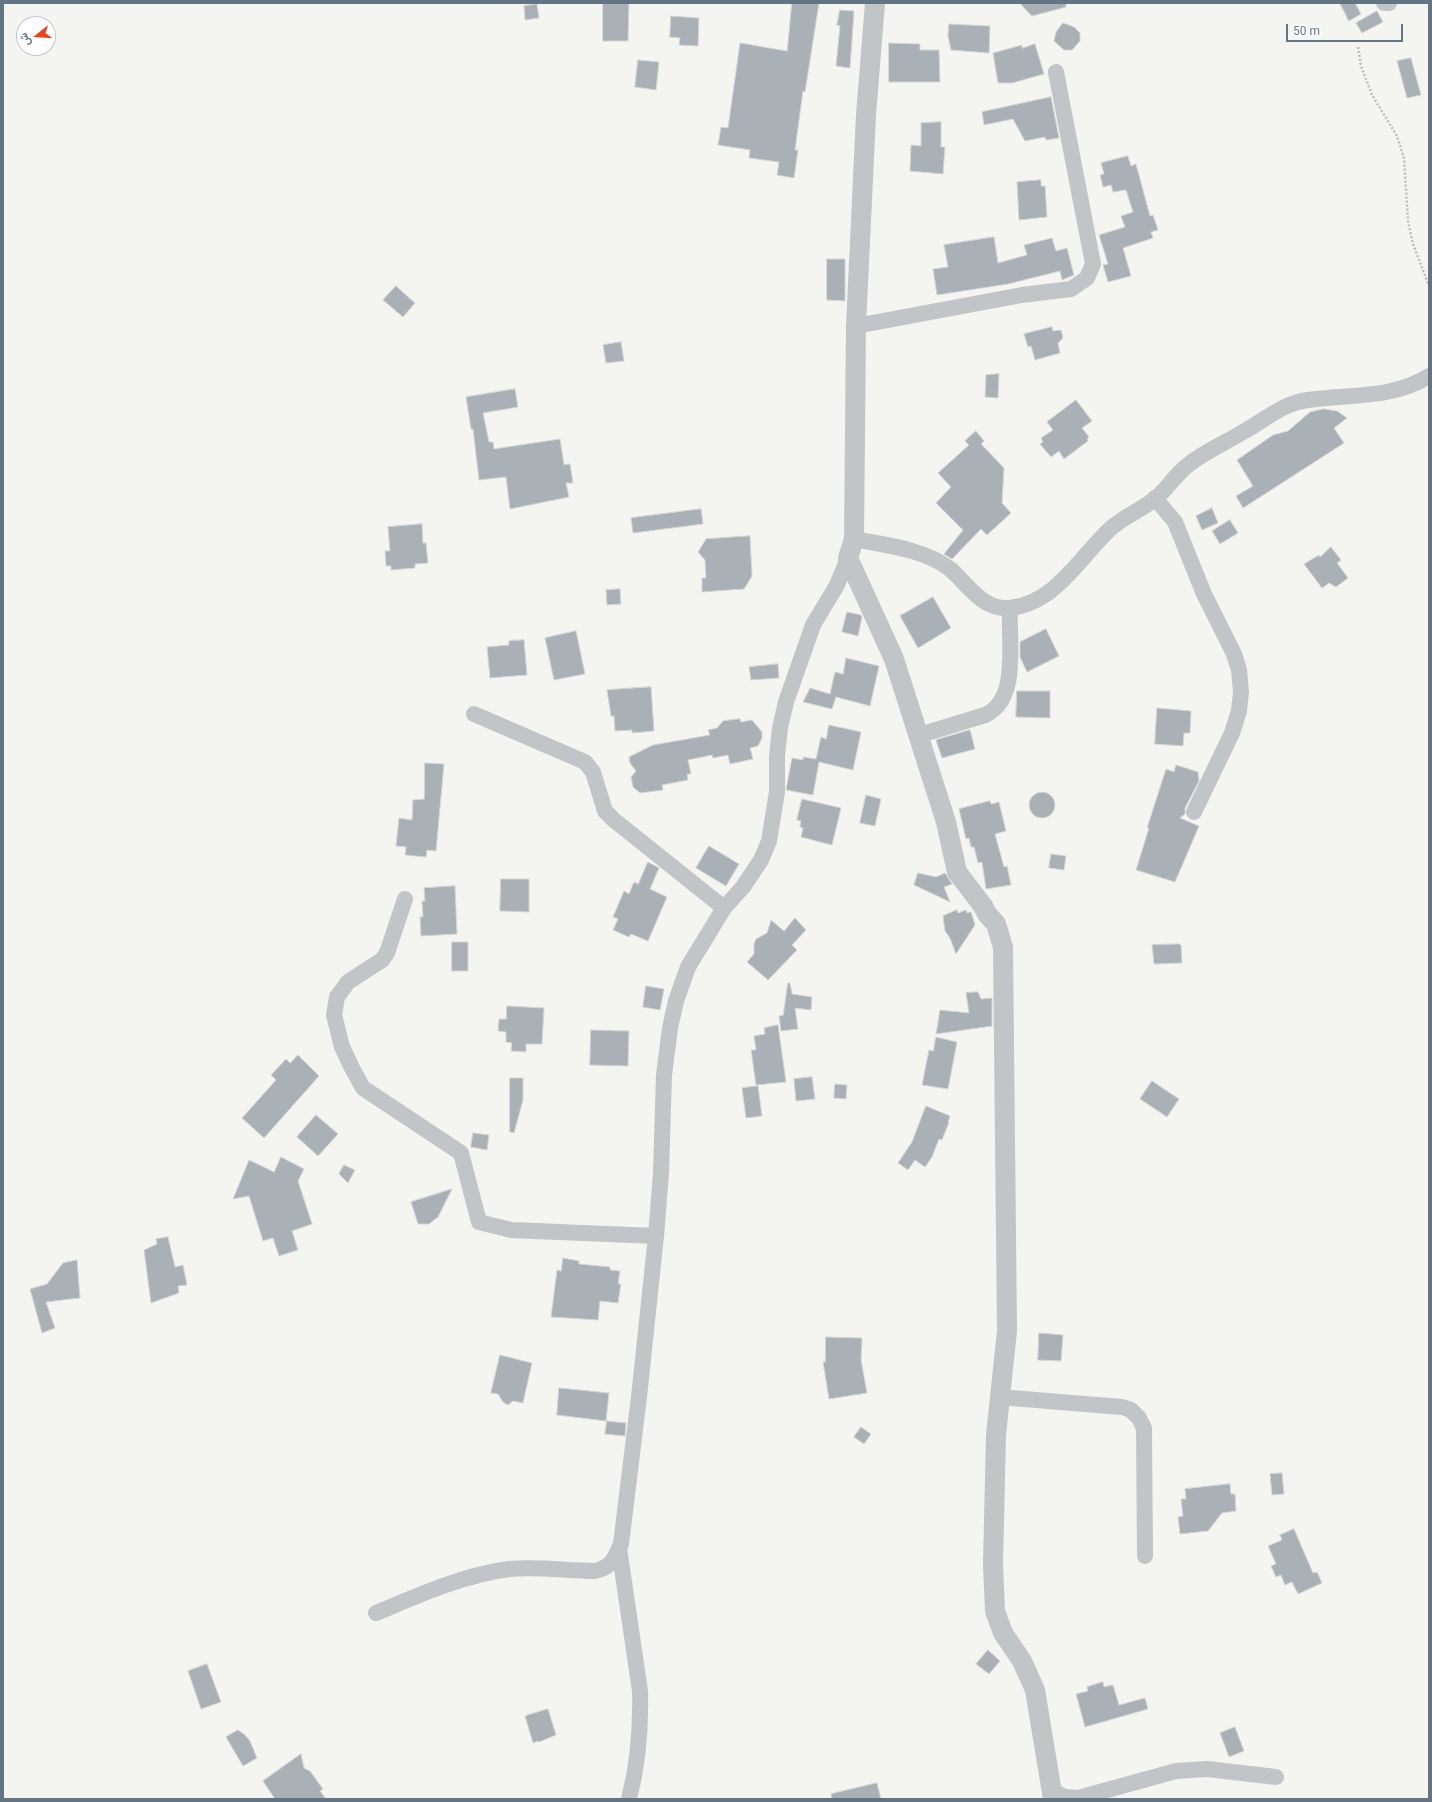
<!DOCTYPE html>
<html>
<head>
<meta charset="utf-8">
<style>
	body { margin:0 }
	#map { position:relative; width:1432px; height:1802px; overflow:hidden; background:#f4f4f0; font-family:Roboto,Vazirmatn,sans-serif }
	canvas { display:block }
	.frame { position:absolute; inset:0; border:4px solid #637582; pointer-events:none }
	.north { position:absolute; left:16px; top:16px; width:40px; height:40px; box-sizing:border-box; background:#fff; border:1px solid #c1c8cd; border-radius:50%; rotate:253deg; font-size:11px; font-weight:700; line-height:16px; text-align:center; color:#637582 }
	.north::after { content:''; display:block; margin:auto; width:14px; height:18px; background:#e6461f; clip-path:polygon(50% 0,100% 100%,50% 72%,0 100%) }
	.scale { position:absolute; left:1286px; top:24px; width:117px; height:18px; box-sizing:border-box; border:2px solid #637582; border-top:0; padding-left:5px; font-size:12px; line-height:14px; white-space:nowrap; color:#637582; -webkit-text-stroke:3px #fff; paint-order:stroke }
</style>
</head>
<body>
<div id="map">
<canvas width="1432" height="1802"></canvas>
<div class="frame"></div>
<div class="north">ش</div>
<div class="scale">50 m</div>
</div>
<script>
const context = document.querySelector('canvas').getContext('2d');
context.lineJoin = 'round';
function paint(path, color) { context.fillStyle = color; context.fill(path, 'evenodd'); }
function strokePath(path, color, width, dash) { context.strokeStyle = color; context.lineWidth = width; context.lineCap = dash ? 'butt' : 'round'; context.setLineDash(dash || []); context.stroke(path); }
const building = new Path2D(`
	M603 3H629L628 41H603Z
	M792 3H819L805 92 803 91 795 150H798L794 178 777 175 779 162 749 158 750 150 718 145 721 127 728 128 740 43 787 51Z
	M1020 3H1066V7L1032 16Z
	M1340 3H1355L1361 14 1349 21Z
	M537 4 539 18 525 20 524 6Z
	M840 10 854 11 850 68 836 66 840 26 837 25Z
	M1377 11 1383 22 1362 33 1356 23Z
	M671 16 699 18 698 46 679 45 680 38 670 37Z
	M1063 23 1074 27 1080 33V41L1072 50H1064L1054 41 1056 32Z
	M949 24 990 26 989 53 951 50 948 36Z
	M889 43 920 44V50H939L940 82H889Z
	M1035 44 1044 74 1012 83H998L993 53 1022 45V48Z
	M1411 58 1421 95 1407 98 1397 61Z
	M638 60 659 62 656 90 635 87Z
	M1051 97 1059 138 1046 140 1045 137 1025 141 1013 119 984 125 982 112Z
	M941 122V147H945L943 174 910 171 911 145 921 146V123Z
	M1128 156 1131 166 1136 164 1150 216 1153 215 1158 230 1151 232 1153 238 1123 248 1131 276 1108 282 1103 265 1108 264 1099 235 1125 227 1121 216 1133 212 1126 190 1113 192 1111 185 1103 187 1100 175 1104 174 1101 163Z
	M1041 180V186H1045L1047 217 1019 220 1017 182Z
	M994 237 998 263 1027 255 1024 245 1052 238 1056 251 1067 248 1074 275 1062 280 1060 271 1008 284 937 295 933 269 948 267 944 245Z
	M827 259H845V301L827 300Z
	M396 286 415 303 403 317 383 300Z
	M1052 327 1053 331 1061 330 1063 338 1058 343 1060 353 1035 360 1031 346 1028 347 1024 334Z
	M621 342 624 361 606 363 603 345Z
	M999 374 998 398 985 397 986 375Z
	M515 389 518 407 483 413 489 442H493L494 449 560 439 564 465 570 464 573 483H566L569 497 510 509 506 477 479 480 473 429H471L466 397Z
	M1076 400 1092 421 1082 428 1089 437 1087 439 1088 441 1064 459 1059 451 1051 457 1040 444 1043 442 1041 438 1053 430 1047 422Z
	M1324 409 1337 411 1347 418 1334 428 1344 443 1243 508 1236 496 1253 486 1237 460 1273 435 1288 431 1310 412Z
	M976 431 984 441 981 444 1004 468 1002 503 1011 513 987 535 981 529 952 559 944 554 963 530 936 503 951 487 938 473 969 445 965 441Z
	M1212 508 1218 523 1202 530 1196 516Z
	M701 509 703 524 633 533 631 518Z
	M1230 520 1238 533 1220 544 1212 531Z
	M422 524 423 543H426L428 563 415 564V568L391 570V566H386L385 551H390L388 527Z
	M750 536 752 576 744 589 702 592V578H706L705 560 698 552 706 539Z
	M1331 547 1341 560 1337 563 1348 578 1336 587 1329 583 1322 588 1304 564 1319 555 1320 557Z
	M620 589 621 604 607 605 606 590Z
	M933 597 951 628 918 648 900 616Z
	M847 612 861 615 862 617 858 636 842 632Z
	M1046 629 1059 656 1027 672 1020 657V642Z
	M576 631 585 674 554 680 545 638Z
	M524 640 527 675 490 678 487 647 509 645V641Z
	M846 658 879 666 870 706 836 697 832 709 803 702 810 688 830 694 835 672 843 674Z
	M778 664 779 678 751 680 749 667Z
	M651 687 654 731 632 733V730L615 731 614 716H611L607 690Z
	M1017 691H1050V718L1016 717Z
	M1157 708 1191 711 1190 733H1184L1183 746 1155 744Z
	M740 719 741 722 752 720 762 732V738L758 746 750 748 753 759 730 764 728 755 713 758 712 755 688 760 691 774H687L688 780 662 785 663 790 640 793 633 787 631 777 636 771 630 763 629 757 653 745 710 735 708 730 717 728 723 721Z
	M829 725 861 732 853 770 819 762 813 795 786 790 792 758 803 760V757L816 759 821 737 826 739Z
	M970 730 975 749 942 758 936 740Z
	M425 763 444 764 436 851 427 850 426 857 405 855 406 847 396 846 399 818 412 820 413 800 424 799Z
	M1176 765 1198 772 1199 781 1185 808V814L1180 818 1199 826 1175 882 1136 870 1149 828H1147L1166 769 1174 772Z
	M1029 805a13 13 0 1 1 26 0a13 13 0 1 1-26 0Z
	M866 795 881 799 875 826 860 823Z
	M802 799 841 808 832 845 801 837 803 828 800 827 801 821 797 820Z
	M990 801 991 804 999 802 1006 831 995 834 1004 867 1007 866 1011 885 986 889 982 862 978 863 974 847H971L969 838 966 839 959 809Z
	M709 846 739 864 726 886 696 868Z
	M1051 854 1066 856 1064 870 1049 868Z
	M648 862 659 868 650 889 667 897 648 941 631 934 629 937 613 930 618 919 613 917 624 891 629 894 634 882 638 884Z
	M918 873 936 877 945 873 952 884 944 887 950 902 914 885Z
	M501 879H529V912L500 911Z
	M455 886 457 934 421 936 420 917H423L422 901H425L424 888Z
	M957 910 958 913 966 910 967 913 971 912 975 925 956 954 950 938 945 931 943 916Z
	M795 918 806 930 792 945 797 950 768 980 747 962 754 954V944L756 939 767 933 771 920 784 931Z
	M452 942H468V971H452Z
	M1179 944 1181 945 1182 963 1154 964 1152 945Z
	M788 983H790L792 994 812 997 811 1010 795 1008 798 1029 781 1031 779 1016 783 1015Z
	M646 986 664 989 660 1010 643 1007Z
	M978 992 981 999 992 998V1026L936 1034 940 1010 969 1013 966 993Z
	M507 1006 544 1008 542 1044H526V1052L511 1051 512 1043 506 1042V1032L498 1031 499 1019H506Z
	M778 1025 786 1082 756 1085 751 1050H756L754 1036 765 1034 764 1028Z
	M591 1030 629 1031 628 1066 590 1065Z
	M936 1037 957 1042 948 1089 922 1085 929 1050 933 1051Z
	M298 1055 319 1076 264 1138 242 1118 276 1080 271 1075 286 1059 290 1063Z
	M812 1077 815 1099 796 1101 794 1079Z
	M510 1078H523V1100L514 1133 510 1132Z
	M1152 1081 1179 1099 1167 1117 1140 1099Z
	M835 1084 847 1085 846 1099 834 1098Z
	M758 1086 762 1116 746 1118 742 1088Z
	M926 1106 950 1116 948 1122H949L942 1140 939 1139 932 1157 925 1167 915 1160 908 1170 898 1163 912 1142Z
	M316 1115 338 1134 318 1156 297 1137Z
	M473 1133 489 1135 487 1150 471 1147Z
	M281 1157 304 1169 298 1181 312 1224 292 1231 298 1250 279 1256 273 1238 263 1241 249 1196 233 1199 249 1160 274 1172Z
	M344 1165 355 1170 348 1183 339 1174Z
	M452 1189 438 1217 429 1224H418L411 1202Z
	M168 1237 175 1267 183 1265 187 1285 178 1286 179 1293 151 1303 144 1250 157 1244 156 1239Z
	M563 1258 579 1261V1264L610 1267V1270L620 1271 618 1284H621L618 1303 600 1301 598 1320 551 1317 557 1270 561 1271Z
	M77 1260 80 1298 46 1302 55 1328 42 1333 30 1289 47 1284 63 1263Z
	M1039 1333 1063 1335 1061 1361 1038 1360Z
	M826 1337 862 1338 861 1360 867 1393 829 1399 823 1362H825Z
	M500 1355 532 1363 523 1403 513 1401 508 1405 503 1402 498 1394 491 1393Z
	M559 1388 609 1393 606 1421 557 1415Z
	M607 1421 626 1423 625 1436 605 1434Z
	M861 1427 871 1434 864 1444 854 1437Z
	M1282 1473 1284 1494 1272 1495 1270 1474Z
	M1230 1484 1231 1494H1235L1236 1511 1222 1513 1208 1531 1180 1534 1178 1517 1183 1516 1181 1499H1186L1185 1489Z
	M1294 1529 1313 1573 1317 1572 1322 1583 1298 1594 1292 1582 1285 1585 1281 1575 1276 1577 1271 1566 1276 1564 1268 1546 1282 1540 1280 1535Z
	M988 1650 1000 1661 989 1674 976 1664Z
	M207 1664 221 1702 201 1709 188 1671Z
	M1103 1682 1104 1687 1113 1685 1119 1705 1145 1698 1148 1709 1085 1727 1076 1694 1088 1691 1087 1687Z
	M548 1709 556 1735 539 1742 538 1741 533 1743 525 1716Z
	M1235 1727 1244 1751 1229 1757 1220 1733Z
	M238 1730 245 1735 250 1741 257 1758 243 1766 226 1737Z
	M301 1754 304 1768 310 1771 323 1789 320 1791 326 1799H275L263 1781Z
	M877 1783 881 1799H832L831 1794Z`);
paint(building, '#a9b0b6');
strokePath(building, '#d5d5d3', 1);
strokePath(new Path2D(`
	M1358 47 1361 66 1372 95 1397 136 1404 158 1408 221 1413 244 1429 286`), '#bbbdbf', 2.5, [2, 2]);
strokePath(new Path2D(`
	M1384 3H1389
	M856 326 1022 295 1071 289 1087 278 1093 264 1056 72
	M1155 498 1175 522 1204 594 1234 654 1239 670 1241 692 1239 711 1232 733 1194 812
	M854 539C885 545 924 549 950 569 968 584 982 610 1009 608 1055 604 1080 557 1110 529 1123 517 1141 510 1155 499 1167 489 1176 474 1188 465 1204 452 1225 443 1243 432 1265 420 1283 403 1308 400 1349 394 1393 399 1429 376
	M474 714 585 762 593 772 605 811 614 820 724 908
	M920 735 985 715C1020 700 1008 641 1010 608
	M405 899 387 953 382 960 348 982 337 997 334 1015 342 1047 352 1068 363 1088 461 1153 479 1222 511 1230 656 1236
	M999 1397 1122 1407 1131 1410 1139 1418 1144 1428 1145 1556
	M619 1548 640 1691C641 1728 638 1764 629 1799
	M376 1613C419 1595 463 1575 509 1569 537 1566 567 1571 595 1571 612 1567 614 1559 621 1544L639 1397 656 1236 661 1173 664 1075 670 1028 676 1001 688 967 724 908 743 887 761 860 769 841 777 792V756L780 728 786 702 813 625 837 585 848 558
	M1052 1791 1065 1797 1078 1798 1176 1771 1207 1769 1276 1777`), '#c1c5c8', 16);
strokePath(new Path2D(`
	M875 3 866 115 856 326 854 539 848 558 894 659 946 822 957 872 983 906 987 914 996 924 1003 947 1007 1331 996 1435 993 1564 995 1611 1003 1633 1022 1661 1035 1690 1053 1799`), '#c1c5c8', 20);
</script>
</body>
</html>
